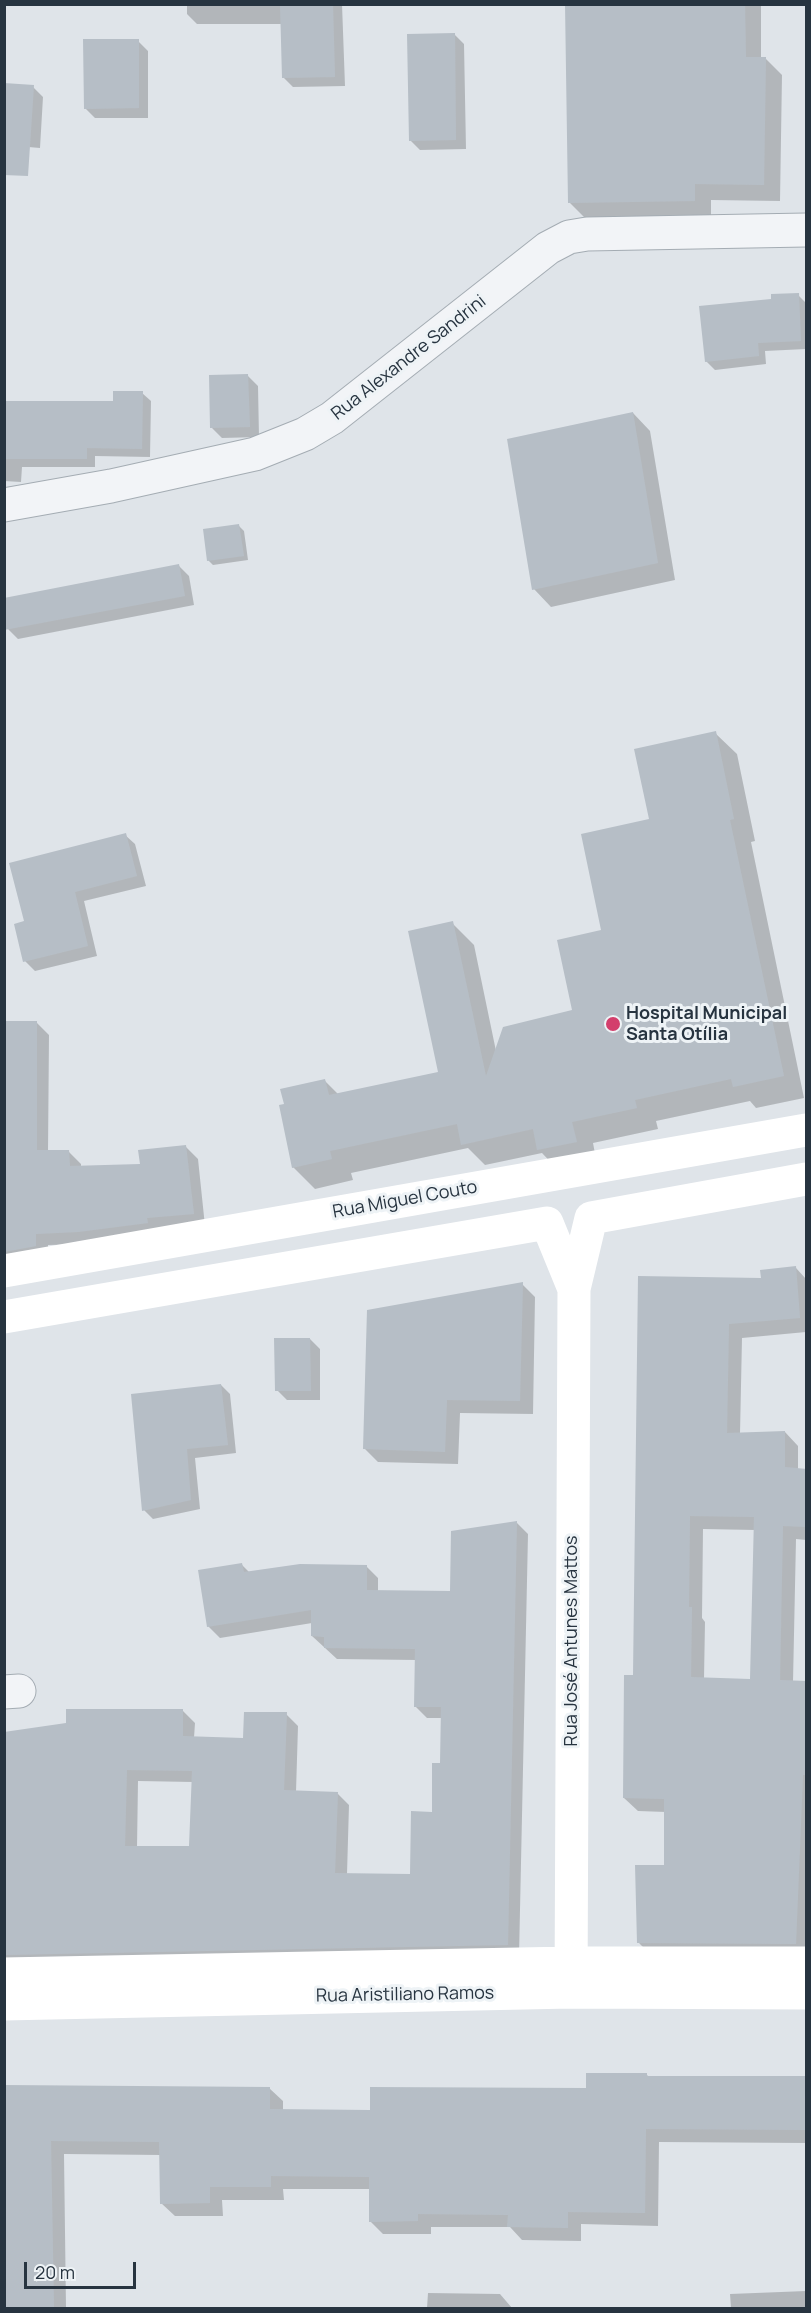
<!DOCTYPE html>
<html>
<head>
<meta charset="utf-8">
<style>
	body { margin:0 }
	#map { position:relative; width:811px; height:2313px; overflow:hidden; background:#dfe4e9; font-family:Manrope,sans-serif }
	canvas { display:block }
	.frame { position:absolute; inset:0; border:6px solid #273440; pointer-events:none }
	.scale { position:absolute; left:24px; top:2262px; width:112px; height:27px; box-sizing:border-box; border:3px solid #273440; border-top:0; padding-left:8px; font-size:18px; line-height:21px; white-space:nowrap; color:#273440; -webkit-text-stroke:4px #eef3f6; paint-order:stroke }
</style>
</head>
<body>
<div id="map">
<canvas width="811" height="2313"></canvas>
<div class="frame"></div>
<div class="scale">20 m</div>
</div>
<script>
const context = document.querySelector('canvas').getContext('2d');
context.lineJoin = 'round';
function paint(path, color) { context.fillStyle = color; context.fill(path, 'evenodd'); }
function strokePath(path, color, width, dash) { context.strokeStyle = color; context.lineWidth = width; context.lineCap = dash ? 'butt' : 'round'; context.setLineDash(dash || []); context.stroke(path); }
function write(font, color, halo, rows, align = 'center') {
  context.font = font + ' Manrope,sans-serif'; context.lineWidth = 6; context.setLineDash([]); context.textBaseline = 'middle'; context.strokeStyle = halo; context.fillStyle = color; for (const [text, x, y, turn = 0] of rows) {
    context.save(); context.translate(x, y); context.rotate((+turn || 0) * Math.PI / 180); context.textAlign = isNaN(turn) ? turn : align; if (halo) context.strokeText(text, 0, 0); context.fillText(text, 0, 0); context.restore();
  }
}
paint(new Path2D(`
	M187 4H342L345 86 293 87 283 77 282 24H197L187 14Z
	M566 4H761V58H765L782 75 780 201 711 200V217L586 219 570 203Z
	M454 34 464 44 466 149 420 150 410 140Z
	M138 41 148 51V118H95L85 108Z
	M33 87 43 97 40 148 5 145Z
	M798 295 806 303V349L765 351 766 364 715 370 706 361 772 300Z
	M248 376 258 386 259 437 222 438 212 428Z
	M142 393 151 401 150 457 95 456V467H22L21 482 4 481V403L115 402Z
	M633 413 650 431 675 580 551 607 534 589Z
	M239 526 244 531 248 560 213 565 208 560Z
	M179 566 189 576 194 605 18 639 8 629Z
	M715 733 737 754 755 841 751 842 804 1098 756 1108 750 1101 656 1121 658 1129 593 1143 597 1164 560 1172 542 1153 485 1165 468 1148 351 1173 353 1180 315 1189 293 1167 325 1081 338 1094 439 1073 452 923 474 945 496 1051 574 1012 603 931 651 821Z
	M125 835 135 844 146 886 84 901 97 956 35 971 25 961 26 922Z
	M4 1022 37 1023 49 1035 48 1152H69L81 1164V1167L142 1165 186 1147 198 1159 205 1226 91 1244 48 1245V1258H4Z
	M796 1268 806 1279V1332L742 1338 740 1434 785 1432 798 1446V1470H806V1540L796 1539 793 1682H806V1957L652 1956 639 1943 666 1866V1812L638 1811 624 1798 634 1677 640 1278 763 1280ZM703 1529 755 1530 752 1681 704 1679 705 1622 702 1618Z
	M522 1284 535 1297 533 1414 460 1413 458 1464 378 1462 365 1449Z
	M310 1339 320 1349V1400H287L277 1390Z
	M221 1385 230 1394 236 1453 195 1458 200 1509 153 1519 144 1510Z
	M517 1523 528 1534 519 1957 4 1967V1733L183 1711 195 1723 194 1738 244 1739 286 1714 298 1726 296 1792 338 1794 349 1805 347 1874 411 1875 433 1813 442 1764 443 1718H427L415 1706 416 1660 337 1659 312 1636V1623L220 1638 208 1626 242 1565 250 1573 366 1566 378 1578V1591L451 1593ZM138 1781 193 1782 190 1848H137Z
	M646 2074 649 2077 806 2078V2143L659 2142 658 2226 581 2224V2241L522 2240 510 2227H431V2234H383L370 2221V2189H283L284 2200H222L223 2216H175L161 2203V2155L64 2154 66 2308H4V2087L269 2088 283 2101V2111H371L587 2089Z
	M806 2291V2308H731L730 2294Z
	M428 2293 500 2294 512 2308H427Z`), '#0003');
paint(new Path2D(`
	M280 4H333L335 77 282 78Z
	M565 4H745L746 57H766L764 185 695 184V201L568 203Z
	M455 33 456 140 409 141 407 34Z
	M83 39H139V108L84 109Z
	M4 83 34 85 28 176 4 175Z
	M799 293 801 341 758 343 759 356 705 362 699 306 771 299V294Z
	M248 374 250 427 210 428 209 375Z
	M113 391H143L142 449 87 448V459H4V401H113Z
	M633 412 658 563 532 590 507 439Z
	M239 524 244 556 207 561 203 529Z
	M179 564 185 596 4 630V598Z
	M716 731 734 819 730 820 784 1076 733 1087 731 1079 635 1100 637 1108 572 1122 577 1142 537 1150 533 1129 461 1145 457 1124 330 1151 332 1159 292 1168 279 1105 284 1104 280 1089 325 1079 329 1095 438 1072 408 931 453 921 486 1076 503 1027 572 1010 557 940 601 930 581 834 649 819 634 749Z
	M126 833 137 876 75 892 88 946 23 962 14 924 24 921 9 863Z
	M4 1021H37V1150H69L70 1166 140 1164 138 1150 186 1145 194 1214 147 1218 148 1223 78 1232 36 1234V1246L4 1252Z
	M796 1266 800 1318 729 1324 727 1433 785 1431V1467L807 1469V1527L783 1526 780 1680 807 1681V1775H803L796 1944 637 1943 635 1865H664V1799L623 1798 624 1675H633L638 1276 761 1278 760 1270ZM690 1516 754 1517 750 1679 691 1677 692 1607H689Z
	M523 1282 520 1401 447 1400 445 1452 363 1449 367 1310Z
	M274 1338H310L311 1391H275Z
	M221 1384 228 1445 187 1449 191 1500 142 1511 131 1394Z
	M517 1521 508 1945 4 1955V1732L66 1723V1709H183V1736L243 1738 244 1712H287L284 1790 338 1792 335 1873 410 1874 411 1811 432 1812V1763H440L441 1707H414L415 1649 324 1648V1637L311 1636V1610L207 1627 198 1570 242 1563 244 1572 300 1564 367 1565V1590L450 1591 451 1531ZM127 1770 192 1771 189 1846H125Z
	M586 2073H647V2076H807V2130L646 2129 645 2213 568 2212V2228L507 2227 508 2215 418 2214V2221L369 2222V2177L271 2176V2187H210V2203L160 2204 159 2142 51 2141 54 2308H4V2085L270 2087V2109L370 2110V2087L586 2088Z`), '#b6bec6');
const street = new Path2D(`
	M4 505 111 486 255 454 305 434 332 418 548 248 569 237 587 234 806 230
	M4 1692 19 1691`);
strokePath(street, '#a4acb3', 35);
strokePath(street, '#f2f4f7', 33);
strokePath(new Path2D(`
	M4 1271 806 1130
	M4 1317 547 1223 574 1289
	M4 1974 571 1963H806
	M571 1992 574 1289 591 1218 806 1179
	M4 2004 571 1992 806 1993`), '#fff', 33);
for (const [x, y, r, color] of [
	[613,1024,8,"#d33f6c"]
]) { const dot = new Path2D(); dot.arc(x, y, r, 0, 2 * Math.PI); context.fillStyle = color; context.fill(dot); strokePath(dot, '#eef3f6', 2); }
write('18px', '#273440', '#eef3f6', [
	["Rua Alexandre Sandrini",409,358,-38],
	["Rua Miguel Couto",405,1200,-10],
	["Rua José Antunes Mattos",572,1641,-90],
	["Rua Aristiliano Ramos",405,1995,-1]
]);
write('bold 18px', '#273440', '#eef3f6', [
	["Hospital Municipal",626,1014],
	["Santa Otília",626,1035]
], 'left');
</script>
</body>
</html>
